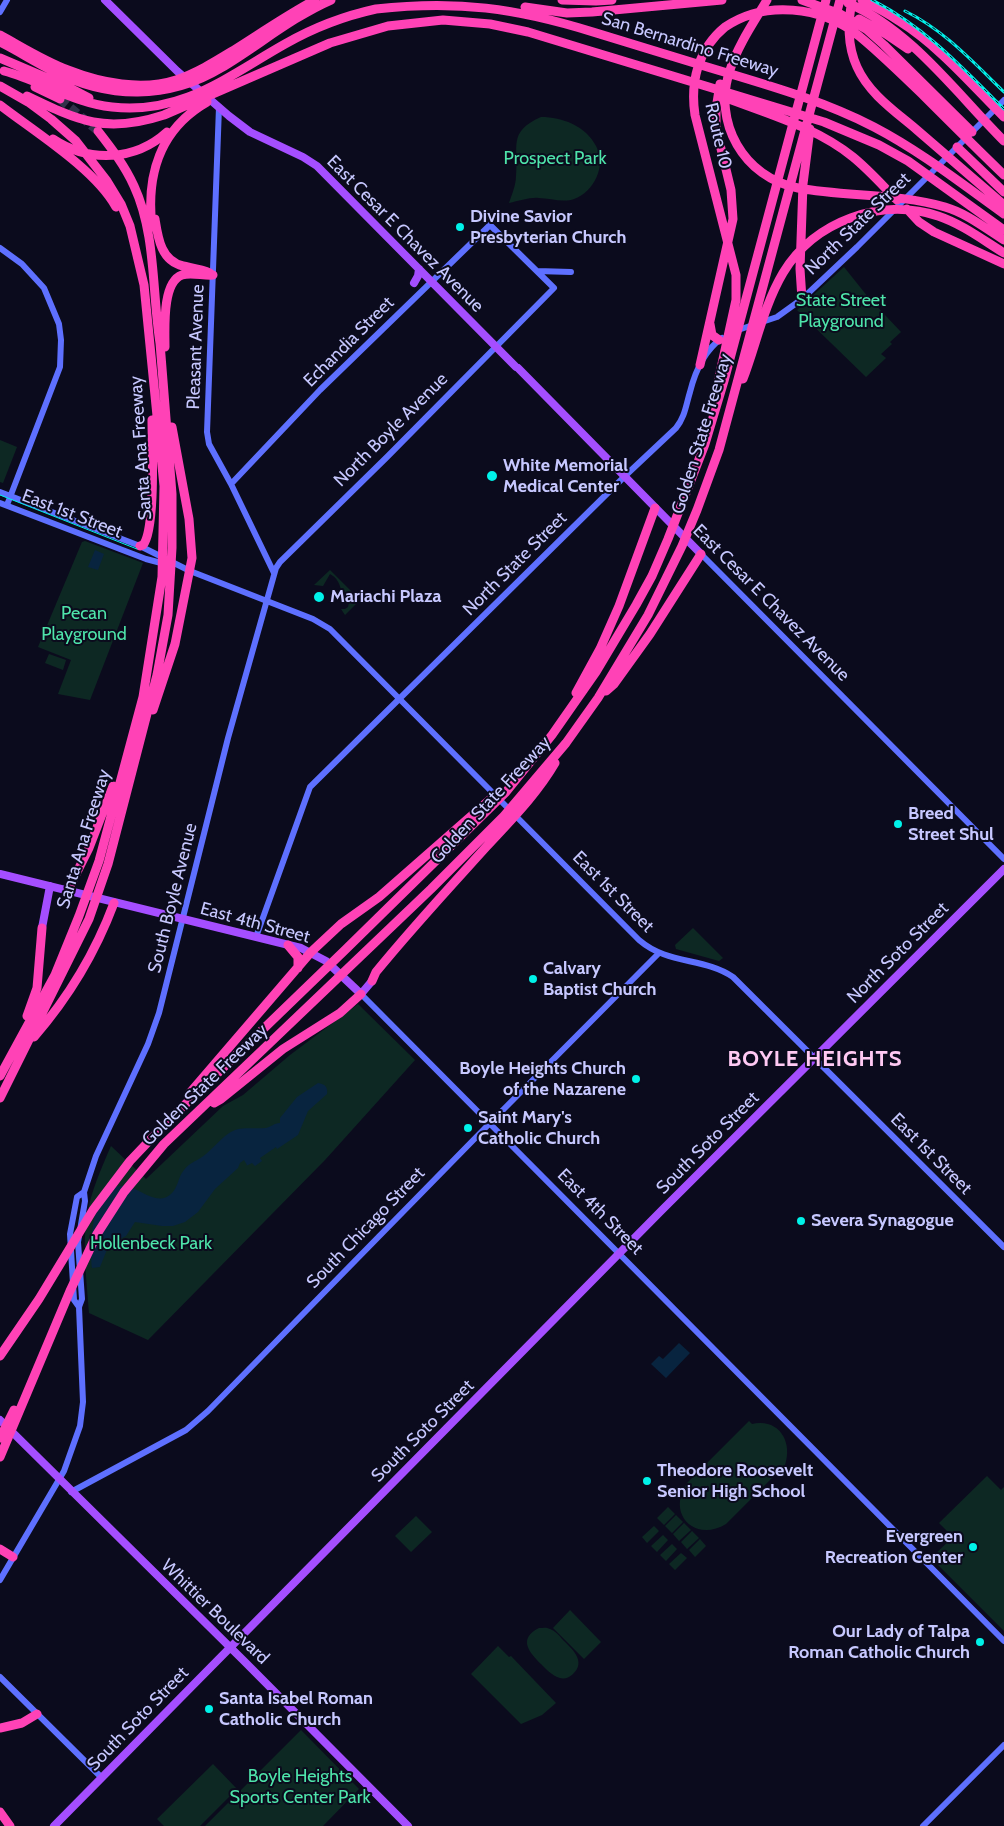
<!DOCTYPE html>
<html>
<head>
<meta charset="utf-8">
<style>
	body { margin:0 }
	canvas { display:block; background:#0b0b1d }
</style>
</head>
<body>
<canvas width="1004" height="1826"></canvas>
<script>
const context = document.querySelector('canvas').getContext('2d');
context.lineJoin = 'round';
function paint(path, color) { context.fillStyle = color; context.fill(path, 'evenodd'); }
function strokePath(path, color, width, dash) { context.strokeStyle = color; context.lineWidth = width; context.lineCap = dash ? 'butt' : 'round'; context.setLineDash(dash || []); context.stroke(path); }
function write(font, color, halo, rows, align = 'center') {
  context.font = font + ' Cabin,sans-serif'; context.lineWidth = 4; context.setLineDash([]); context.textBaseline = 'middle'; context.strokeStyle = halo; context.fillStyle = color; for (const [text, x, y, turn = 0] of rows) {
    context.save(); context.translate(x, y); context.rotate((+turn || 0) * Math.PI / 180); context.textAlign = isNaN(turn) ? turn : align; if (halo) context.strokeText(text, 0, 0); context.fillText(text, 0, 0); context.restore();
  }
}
paint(new Path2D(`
	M541 117C562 117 586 126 596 146 607 165 594 192 574 199 563 203 550 198 539 198 530 197 519 201 509 203 512 194 516 185 516 176 519 147 507 132 541 117Z
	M844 267 868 297 901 332 890 342 892 344 881 354 886 358 866 377 797 310Z
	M0 440 17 447 3 483 0 482Z
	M85 541 143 563 90 700 58 694 71 660 38 647 82 542Z
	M330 570 360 600 345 615 341 609H345L348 607 350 599 346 594 342 593C340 585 338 578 330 574L323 586 314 585Z
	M49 654 66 660 63 670 45 663Z
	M693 928 723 958 719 961 676 949 675 945Z
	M358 1004 415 1060 325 1160 148 1340 89 1313C87 1284 82 1245 87 1216 91 1191 101 1169 111 1146L146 1179 223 1106 243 1095 290 1055Z
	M749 1421 752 1424C779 1418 793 1442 785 1465L726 1524C695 1543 666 1514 687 1483Z
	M987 1476 1001 1490 1004 1487V1631L931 1558 953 1537 939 1523Z
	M668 1507 675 1514 664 1525 657 1518Z
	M676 1515 683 1522 672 1533 665 1526Z
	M416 1516 432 1532 411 1552 395 1536Z
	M684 1523 691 1530 679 1541 673 1534Z
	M654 1526 659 1531 647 1543 642 1537Z
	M692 1531 699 1538 687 1549 681 1542Z
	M663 1535 668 1540 657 1552 651 1546Z
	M700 1539 706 1546 695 1557 689 1550Z
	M672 1544 677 1549 666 1561 660 1555Z
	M681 1553 687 1558 675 1570 669 1564Z
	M570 1610 601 1642 584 1659 553 1628Z
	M539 1628C543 1628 546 1627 550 1629 555 1631 559 1635 562 1639 571 1648 587 1661 573 1674 561 1685 550 1673 541 1664 530 1653 517 1639 539 1628Z
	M498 1646 509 1657 511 1656 556 1703 542 1715 521 1724 471 1674Z
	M301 1730 359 1789 323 1826H205Z
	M213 1764 237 1789 200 1826H164L157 1819Z`), '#0d2823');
paint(new Path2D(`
	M95 550 104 554 98 570 88 567Z
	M318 1083C325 1084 328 1087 327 1094L308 1111 298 1135 277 1149 276 1147 260 1158 262 1161 255 1166 252 1163 246 1166 247 1165 244 1160 240 1163 238 1168 215 1189 198 1212 185 1222 173 1226H162L135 1222 126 1236 112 1243 108 1247 100 1267 92 1268C90 1246 90 1182 125 1186 140 1188 157 1207 171 1194 178 1188 178 1177 184 1170 188 1164 196 1161 202 1157 214 1149 222 1135 235 1130 244 1127 256 1129 266 1128 271 1127 274 1123 280 1123V1118L297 1097Z
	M679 1343 690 1353 666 1378 651 1364 659 1356 663 1359Z`), '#08243f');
strokePath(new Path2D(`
	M60 99 98 131`), '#31314a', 9, [9, 4.5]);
strokePath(new Path2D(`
	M0 12 7 0
	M219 107 207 432 209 444 231 484 274 573
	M0 248 22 264 44 288 59 324 61 340 60 367 7 505
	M537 271 571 272
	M735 331 777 317 802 299 857 247 1004 100
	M0 492 140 546 190 571 313 619 330 629 639 940C668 965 703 957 733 977L1004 1247
	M0 503 146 559 165 564
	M701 554 1004 859
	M256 937 310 787 625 476 676 428C685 417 686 405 690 392 695 372 705 350 722 338
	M361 994 1004 1641
	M79 1307 74 1300 70 1234 77 1197 84 1192
	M71 1492 186 1430 208 1411 490 1123 658 954
	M0 1580 64 1471 80 1426 83 1402 79 1307 82 1299 78 1242 85 1201 84 1192 96 1156 148 1044 159 1013 228 738 276 568 280 562 387 457 554 288 490 225 320 390 231 484
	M0 1677 102 1778
	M923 1826 1004 1745`), '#5e70ff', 6);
strokePath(new Path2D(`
	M105 0 177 71 229 116 250 132 303 157 317 166 516 367
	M414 283 418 276 419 269
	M518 368 701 554
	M0 874 301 948 326 961 361 994 372 981
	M42 928 50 886
	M0 1420 244 1661 408 1826
	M54 1826 662 1210 1004 869`), '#a54eff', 8);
strokePath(new Path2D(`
	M562 0 596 1 612 0
	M767 0C754 22 738 45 730 70 712 122 744 178 798 188 846 197 898 193 945 207 966 213 985 228 1004 240
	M802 0 840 14 866 29 884 45 972 132
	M852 0C848 23 847 45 857 67 869 94 896 112 917 130 946 155 975 180 1004 205
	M862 0C874 6 887 13 899 21 939 46 971 84 1004 117
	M848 3C911 30 957 94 1004 141
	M525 7 567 13 592 12 722 0
	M859 19 886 34 908 49
	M0 35C22 47 44 61 68 70 101 83 142 91 176 80 197 73 216 61 234 50 261 33 287 15 315 0
	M0 42C18 51 35 62 53 71 108 99 168 100 221 68 258 46 292 17 331 0
	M0 58 68 87 89 98
	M4 71C41 81 74 103 112 107 182 115 228 76 285 44 313 28 344 16 376 9 457 0 516 8 593 32 625 42 658 52 691 62 752 81 816 97 874 127 920 151 962 184 1004 214
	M0 86 28 102 51 119 76 141 107 181 121 204 130 226 144 285 164 486 162 577 143 697 99 861 79 916 55 975 0 1076
	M35 87 60 99
	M27 96C79 121 106 134 164 115L330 43 388 26 443 20 490 24 528 32 824 122 879 145 908 161 1004 230
	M724 97C768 114 816 127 853 157 869 170 883 186 897 200
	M0 105C35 132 95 169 116 207
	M53 139C89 163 135 161 167 132
	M957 147 1004 192
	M907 209 919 222 934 232 1004 264
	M155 219C158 238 161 261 183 266 192 268 201 269 210 273
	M152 227C146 175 160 129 207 102
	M802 299 800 269 803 184 810 129
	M710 324 712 335 719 340
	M165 347C165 328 162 282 182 275 191 272 204 276 213 275
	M700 365 733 219 731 190 716 128V109L720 84
	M743 379C756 345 764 305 783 273 814 221 881 197 938 216 962 224 983 240 1004 253
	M718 382 736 300V275L695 115C690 82 698 49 725 27 765 0 821 6 859 36 881 54 902 75 923 95 950 122 977 149 1004 175
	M140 546 143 545C156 530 152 443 152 420
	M606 691 614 684 650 634 701 554
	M576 693 600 649 619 606 655 508
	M153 710 175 644 192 558 189 519 172 427
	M68 890 89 848 113 786
	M288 945 298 957V968
	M372 981 376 972C411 929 449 888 487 846 511 820 537 794 555 763
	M27 1016 37 988 42 928
	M34 1037C68 998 96 951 114 903
	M189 1094 311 952 341 924 379 897 493 797
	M0 1098 89 919 108 864 157 675 168 615 172 548V494L160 343C152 292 156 233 134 186 125 166 112 149 98 131
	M214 1103 221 1099 283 1049 340 1013 361 994
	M0 1356 39 1299 93 1210 130 1161 167 1122 344 951 506 792 552 735 596 672 636 605 652 576 668 539 705 444 724 381 826 0
	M0 1438 14 1410
	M0 1457 70 1291 97 1234 124 1192 164 1144 431 889 504 816 566 743 598 698 648 615 682 546 697 510 719 450 840 0
	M0 1549 13 1557
	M0 1728 22 1723 37 1714
	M0 1812 10 1826`), '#ff42b6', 9);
strokePath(new Path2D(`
	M0 495 137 549`), '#00f2e9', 1);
const rail = new Path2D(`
	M872 0C924 26 963 68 1004 109
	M905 11C944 30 973 62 1004 92`);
strokePath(rail, '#00f2e9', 3);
strokePath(rail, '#0b0b1d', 1, [4]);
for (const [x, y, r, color] of [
	[460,227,5,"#00f2e9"],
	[492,476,6,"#00f2e9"],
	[319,597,6,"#00f2e9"],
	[898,824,5,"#00f2e9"],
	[533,979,5,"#00f2e9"],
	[636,1079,5,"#00f2e9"],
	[468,1128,5,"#00f2e9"],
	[801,1221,5,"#00f2e9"],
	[647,1481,5,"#00f2e9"],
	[973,1547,5,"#00f2e9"],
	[980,1642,5,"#00f2e9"],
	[209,1709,5,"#00f2e9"]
]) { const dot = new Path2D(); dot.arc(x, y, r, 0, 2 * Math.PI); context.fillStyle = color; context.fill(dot); strokePath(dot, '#0b0b1d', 2); }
write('18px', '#c7c8ff', '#0b0b1d', [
	["San Bernardino Freeway",690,45,17],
	["Route 10",718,136,77],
	["North State Street",858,224,-44],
	["East Cesar E Chavez Avenue",405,234,45],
	["Echandia Street",349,342,-45],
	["Pleasant Avenue",196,347,-88],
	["North Boyle Avenue",391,430,-45],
	["Golden State Freeway",702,434,-73],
	["Santa Ana Freeway",141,448,-94],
	["East 1st Street",72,514,21],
	["North State Street",515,564,-45],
	["East Cesar E Chavez Avenue",771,603,45],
	["Golden State Freeway",491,800,-47],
	["Santa Ana Freeway",84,839,-73],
	["East 1st Street",613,892,45],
	["South Boyle Avenue",173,898,-76],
	["East 4th Street",255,923,15],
	["North Soto Street",898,953,-45],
	["Golden State Freeway",205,1085,-44],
	["South Soto Street",708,1143,-45],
	["East 1st Street",931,1154,45],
	["East 4th Street",600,1212,45],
	["South Chicago Street",366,1228,-46],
	["South Soto Street",423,1431,-45],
	["Whittier Boulevard",215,1612,44],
	["South Soto Street",138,1719,-46]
]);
write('18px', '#4ee4aa', '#0b0b1d', [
	["Prospect Park",555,159],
	["State Street",841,301],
	["Playground",841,322],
	["Pecan",84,614],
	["Playground",84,635],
	["Hollenbeck Park",151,1244],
	["Boyle Heights",300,1777],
	["Sports Center Park",300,1798]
]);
write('bold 18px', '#c7c8ff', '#0b0b1d', [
	["Divine Savior",470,217],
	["Presbyterian Church",470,238],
	["White Memorial",503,466],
	["Medical Center",503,487],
	["Mariachi Plaza",330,597],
	["Breed",908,814],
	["Street Shul",908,835],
	["Calvary",543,969],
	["Baptist Church",543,990],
	["Boyle Heights Church",626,1069,"right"],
	["of the Nazarene",626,1090,"right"],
	["Saint Mary's",478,1118],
	["Catholic Church",478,1139],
	["Severa Synagogue",811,1221],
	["Theodore Roosevelt",657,1471],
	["Senior High School",657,1492],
	["Evergreen",963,1537,"right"],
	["Recreation Center",963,1558,"right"],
	["Our Lady of Talpa",970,1632,"right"],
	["Roman Catholic Church",970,1653,"right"],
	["Santa Isabel Roman",219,1699],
	["Catholic Church",219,1720]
], 'left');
context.letterSpacing = '1px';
write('bold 22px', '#ffc9f3', '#0b0b1d', [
	["BOYLE HEIGHTS",815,1060]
]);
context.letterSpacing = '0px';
</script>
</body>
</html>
